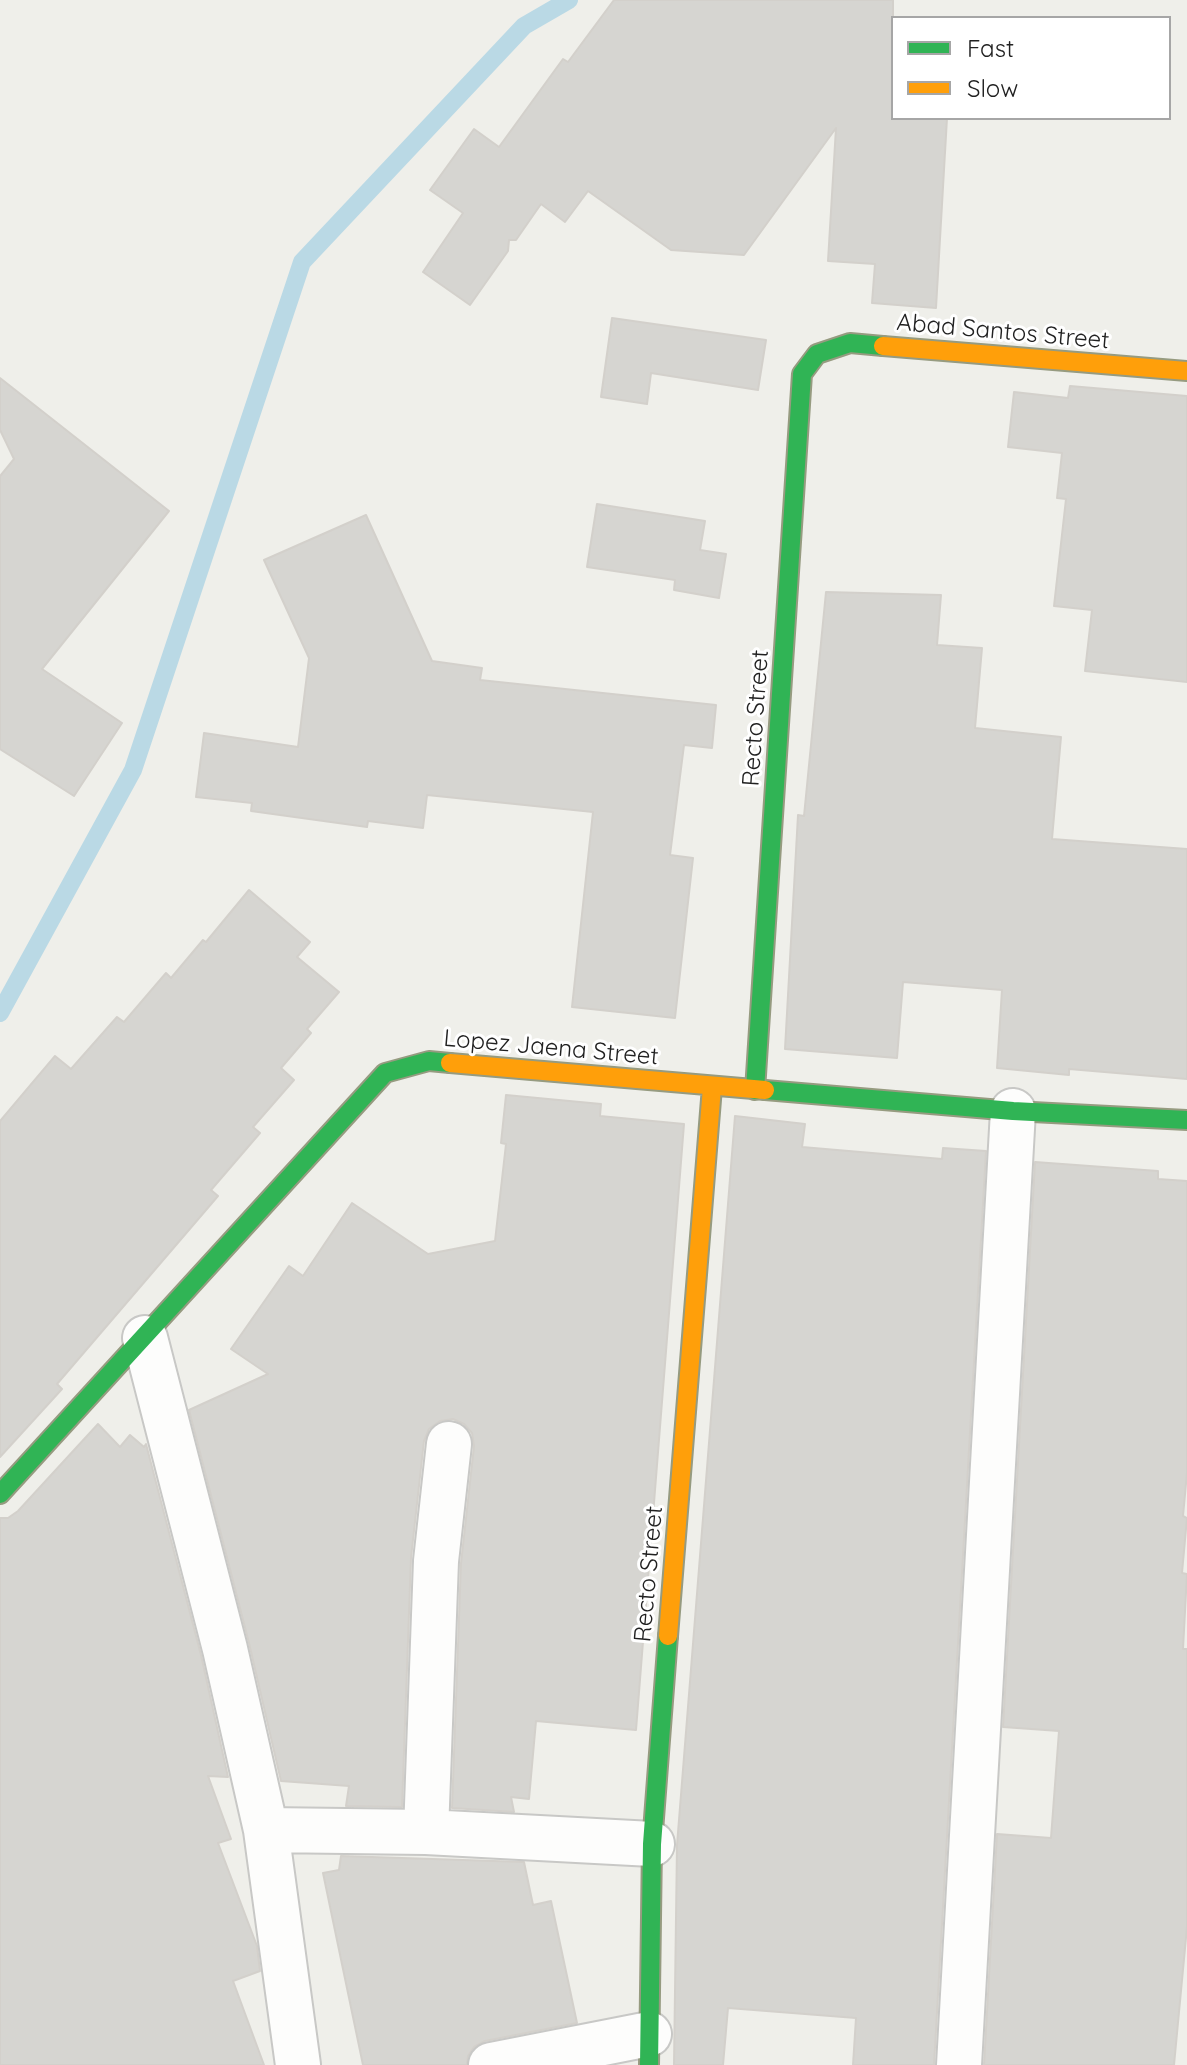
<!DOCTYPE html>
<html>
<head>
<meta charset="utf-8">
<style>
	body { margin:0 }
	#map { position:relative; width:1187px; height:2065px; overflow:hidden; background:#efefea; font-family:Quicksand,sans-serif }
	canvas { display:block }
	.legend { position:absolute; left:891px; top:16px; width:280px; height:104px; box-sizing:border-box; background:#fff; border:2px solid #a6a6a6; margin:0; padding:10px 14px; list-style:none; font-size:24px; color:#212121 }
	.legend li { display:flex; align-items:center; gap:16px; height:40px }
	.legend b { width:40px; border:2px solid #a6a6a6 }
</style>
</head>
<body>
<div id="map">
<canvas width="1187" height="2065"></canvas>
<ul class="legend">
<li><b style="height:10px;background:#30b455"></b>Fast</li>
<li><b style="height:10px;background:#ff9f0a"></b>Slow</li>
</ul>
</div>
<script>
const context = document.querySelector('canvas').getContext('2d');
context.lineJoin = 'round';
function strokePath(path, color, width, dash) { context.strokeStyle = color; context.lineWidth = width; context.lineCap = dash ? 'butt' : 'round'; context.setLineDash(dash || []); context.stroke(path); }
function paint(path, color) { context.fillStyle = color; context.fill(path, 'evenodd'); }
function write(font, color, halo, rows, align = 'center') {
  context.font = font + ' Quicksand,sans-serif'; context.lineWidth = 6; context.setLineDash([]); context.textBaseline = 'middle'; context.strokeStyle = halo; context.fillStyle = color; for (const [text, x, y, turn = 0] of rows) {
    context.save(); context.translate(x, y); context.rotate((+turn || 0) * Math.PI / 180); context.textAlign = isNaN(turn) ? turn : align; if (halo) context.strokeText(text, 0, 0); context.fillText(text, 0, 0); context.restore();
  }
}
strokePath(new Path2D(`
	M0 1013 133 770 302 262 524 26 569 0`), '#bad9e5', 18);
const building = new Path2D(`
	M614 0H893V118H947L936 308 872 303 875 264 828 261 836 128 744 255 671 250 588 191 565 222 541 204 516 240H509L508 251 470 305 423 272 463 213 430 190 474 129 499 147 563 59 568 62Z
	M612 318 766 340 758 390 651 373 647 404 601 397Z
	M0 378 169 511 42 669 122 723 74 796 0 749V476L14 459 0 430Z
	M1070 386 1187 396V682L1085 671 1092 610 1054 606 1066 499 1057 498 1062 453 1008 447 1014 392 1068 398Z
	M597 504 705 521 700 550 726 554 719 598 674 590 675 580 587 567Z
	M366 515 432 661 482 668 480 680 716 705 712 748 684 745 670 855 693 858 675 1018 572 1007 593 812 427 795 423 828 368 821 367 827 251 811 252 803 196 797 204 733 298 747 309 658 264 560Z
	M826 592 941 595 937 645 982 648 975 728 1061 737 1052 839 1187 849V1079L1069 1069V1075L997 1068 1002 990 903 982 897 1058 785 1049 798 815 804 816Z
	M249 890 310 942 297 957 339 992 307 1029 311 1033 281 1068 294 1080 253 1127 260 1133 211 1190 218 1196 57 1384 62 1389 0 1457V1121L55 1056 71 1069 117 1017 124 1022 166 973 171 978 203 940 206 942Z
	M506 1095 601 1104 600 1116 684 1124 636 1730 536 1721 529 1799 511 1797 514 1812 452 1808 461 1563 474 1446 472 1433 464 1424 453 1419 440 1421 429 1429 424 1441 411 1558 402 1807 346 1806 349 1786 281 1781 249 1643 189 1410 268 1374 231 1349 289 1266 303 1276 352 1203 428 1254 495 1241 506 1144 501 1143Z
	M735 1116 805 1124 802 1147 942 1159 943 1148 986 1151 934 2065H853L856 2018 728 2008 723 2065H674L677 1845Z
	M1035 1162 1158 1171V1179L1187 1181V1473L1183 1516 1187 1518 1182 1573 1187 1574 1183 1649H1187V1927L1174 2065H984L997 1834 1051 1838 1059 1731 1003 1727Z
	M98 1424 120 1447 130 1435 144 1447 146 1444 201 1655 228 1777 208 1776 231 1839 218 1843 257 1946 260 1971 233 1981 264 2065H0V1518H8L18 1511Z
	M341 1856 524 1862 533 1905 551 1901 577 2023 485 2041 474 2047 468 2056 467 2065H363L323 1873 339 1870Z`);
paint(building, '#d6d5d1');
strokePath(building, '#d3d0cb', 2);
const street = new Path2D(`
	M145 1338 225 1649 266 1830 298 2065
	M266 1830 426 1832 652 1844
	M426 1832 436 1561 449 1444
	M491 2065 649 2034
	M959 2065 1013 1111`);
const fast = new Path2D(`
	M755 1090 802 374 817 354 850 343 883 346
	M765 1090 1013 1111 1187 1120
	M0 1494 385 1073 429 1061 450 1063
	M649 2065 652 1844 668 1636`);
const slow = new Path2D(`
	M883 346 1187 371
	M450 1063 765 1090
	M668 1636 712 1087`);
strokePath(street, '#c8c8c6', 48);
strokePath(fast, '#969b80', 22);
strokePath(slow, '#969b80', 22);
strokePath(street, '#fdfdfc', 44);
strokePath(fast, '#30b455', 18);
strokePath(slow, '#ff9f0a', 18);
write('24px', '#212121', '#fff', [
	["Abad Santos Street",1003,332,5],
	["Recto Street",756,718,-86],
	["Lopez Jaena Street",551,1048,5],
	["Recto Street",649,1574,-85]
]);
</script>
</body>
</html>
